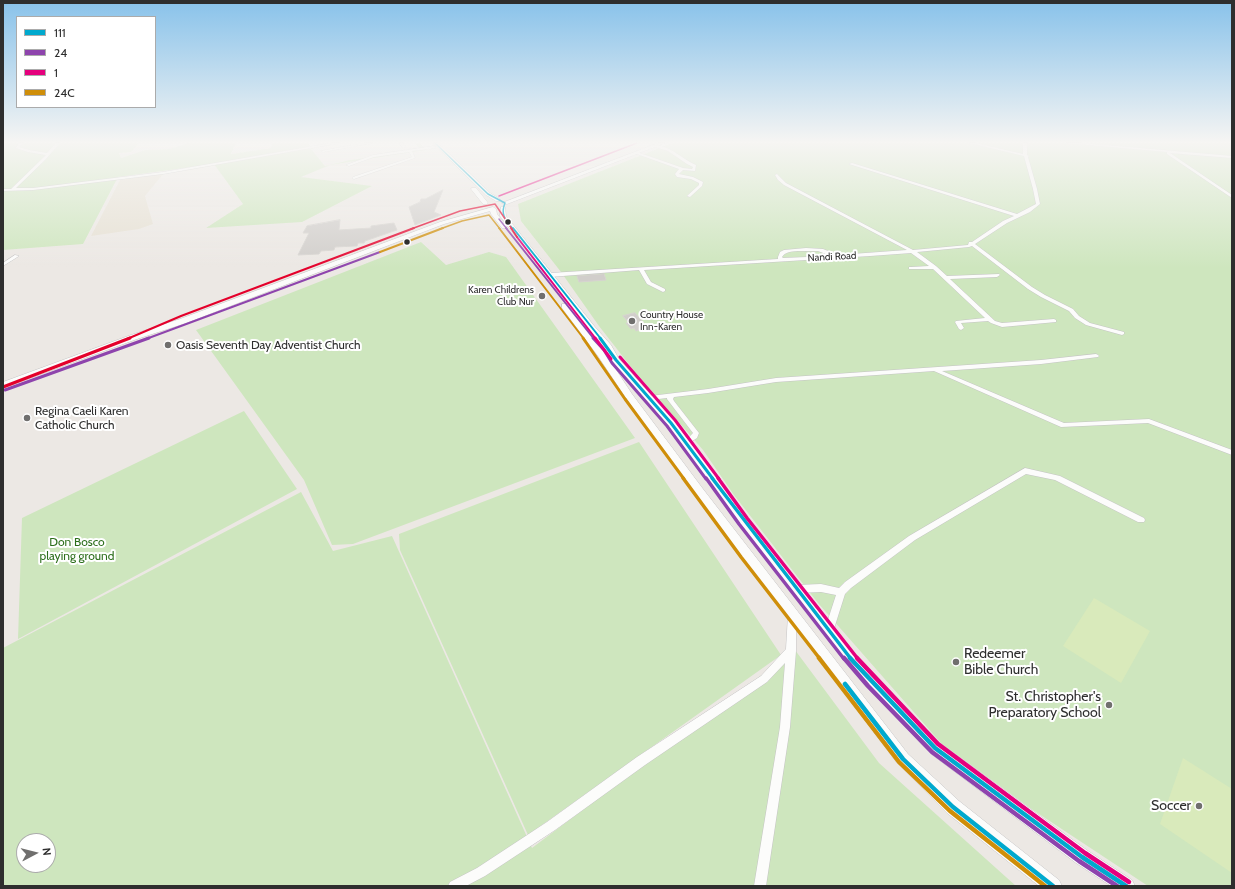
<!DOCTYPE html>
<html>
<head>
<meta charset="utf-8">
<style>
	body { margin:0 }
	#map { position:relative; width:1235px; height:889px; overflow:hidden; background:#ece8e4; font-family:Cabin,sans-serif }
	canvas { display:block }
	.frame { position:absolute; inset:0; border:4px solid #2e2e2e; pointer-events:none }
	.legend { position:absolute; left:16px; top:16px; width:140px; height:92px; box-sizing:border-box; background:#fff; border:1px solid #ababab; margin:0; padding:5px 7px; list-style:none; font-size:12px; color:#2e2e2e }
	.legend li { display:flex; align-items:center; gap:8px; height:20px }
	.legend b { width:20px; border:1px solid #ababab }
	.north { position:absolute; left:16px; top:833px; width:40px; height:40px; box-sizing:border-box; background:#fff; border:1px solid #ababab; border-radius:50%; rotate:83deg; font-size:11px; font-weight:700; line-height:16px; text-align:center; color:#2e2e2e }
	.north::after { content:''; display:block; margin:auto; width:14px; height:18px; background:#706f6e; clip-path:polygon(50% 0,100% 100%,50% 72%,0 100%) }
</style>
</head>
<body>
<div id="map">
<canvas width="1235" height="889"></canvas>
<div class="frame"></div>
<ul class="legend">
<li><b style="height:5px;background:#00a9ce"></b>111</li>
<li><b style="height:5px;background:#8e44ad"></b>24</li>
<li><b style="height:5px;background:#e5007d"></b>1</li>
<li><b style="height:5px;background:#cf8e09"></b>24C</li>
</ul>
<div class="north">N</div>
</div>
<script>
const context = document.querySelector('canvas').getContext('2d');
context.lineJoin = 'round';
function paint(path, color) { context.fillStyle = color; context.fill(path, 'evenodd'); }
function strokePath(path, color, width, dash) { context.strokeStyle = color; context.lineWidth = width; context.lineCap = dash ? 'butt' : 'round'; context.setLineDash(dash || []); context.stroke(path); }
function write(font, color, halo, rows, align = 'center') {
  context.font = font + ' Cabin,sans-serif'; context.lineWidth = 4; context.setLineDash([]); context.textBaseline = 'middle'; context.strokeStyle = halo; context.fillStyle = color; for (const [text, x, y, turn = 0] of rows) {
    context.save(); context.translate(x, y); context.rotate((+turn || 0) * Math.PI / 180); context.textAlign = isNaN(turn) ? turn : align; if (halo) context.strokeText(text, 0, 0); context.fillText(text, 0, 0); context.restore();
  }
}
paint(new Path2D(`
	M164 173 145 196 153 224 139 229 91 236 120 180Z`), '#e6e0d3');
paint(new Path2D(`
	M3 143H139L131 152 119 153 121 158 145 150 169 149 189 143H236L231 154 271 148 272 143H308L310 146 307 149 344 143 311 149 325 166 350 160 421 150 415 143H420L426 150 330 165 301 177 372 186 302 222 206 228 243 204 214 164 118 177 83 244 3 250Z
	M672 143H1232V886H1148L1033 810 941 743 818 603 734 495 703 450 631 367 599 326 561 272 521 221 518 204Z
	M421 242 446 265 489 252 506 257 635 438 353 544 332 545 304 480 196 330Z
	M244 411 297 489 18 639 22 518Z
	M639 442 781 655 528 835 400 550 399 534Z
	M301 492 333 551 392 536 532 848 795 650 879 763 1016 886H3V648ZM24 841H48V865H24Z`), '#cee6be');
paint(new Path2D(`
	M1094 598 1150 631 1121 683 1063 646Z
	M1183 758 1232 789V873L1160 824Z`), '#d9eabb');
const building = new Path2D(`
	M443 190 434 212 441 215 415 225 409 207 420 202 421 199H425Z
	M340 220 339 230 371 228V226L394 223 397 230 365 241 364 243H358L357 246 335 247 334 250 321 251 319 254 298 255 309 233H303L307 226Z
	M604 274 606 280 579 282 577 276Z
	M635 313 644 323 648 327 636 331 634 328 631 329 626 323H629L623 316Z`);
paint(building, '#d1cecb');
strokePath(building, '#d7d4d0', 1);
const street = new Path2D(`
	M19 143H23L19 147 29 150 47 153 56 143H60L45 160 16 188H33L163 172 331 143H340L163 174 33 190 3 191V189H11L46 155 28 152 16 148Z
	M364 143H373L323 152 321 151Z
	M399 143H403L406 147 403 148Z
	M969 143H976L1023 154V143H1027V155L1029 156 1028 157 1037 189 1040 204 1030 212 1007 223 975 244 1032 287 1045 295 1073 309 1079 316 1090 323 1124 332V334L1122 335 1086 325 1075 318 1069 311 1041 297 1028 289 972 246 969 247 917 252 936 266 947 276 999 274 1000 275 997 277 950 279 995 321 1002 323 1054 319 1056 320V322L1002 327 991 323 988 321 961 323 964 328 961 330 959 329 955 322 956 321 985 318 933 269H909V267H911L929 266 911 253 870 256 644 270 651 282 665 289V291L663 292 647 284 639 270 550 277 547 275 550 273 778 259V257L780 252 784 250 806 248 823 249 838 255 907 250 784 185 778 180 775 175 777 174 786 183 913 250 968 245 969 242H972L1003 221 1014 216 849 164 852 163 1017 214 1036 204 1033 189 1024 156ZM806 251H818L831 256 783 258 782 257C786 250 798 251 806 251Z
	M1066 143H1082L1232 156V158L1170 153 1232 195V198L1167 154V152Z
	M655 145C671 146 682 159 696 165L695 171 683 170 679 174 693 177 703 182 702 186 690 197 687 196 699 185V183L691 179 677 177 675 174 679 169 634 153 637 152 683 168 692 169 693 167 687 164 668 151 655 147Z
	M435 146 436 148 412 151 415 158 354 179 352 178 353 177 412 157 409 152 374 157 349 166 346 165 373 155Z
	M15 255 19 256 3 266V263Z
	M1096 354 1098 355 1099 356 1098 357 1041 364 942 371 1064 423 1149 419 1232 450V455L1148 423 1061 427 934 371 776 382 708 393 674 397 673 399 674 401 699 433 697 438 686 445 683 443 693 433 670 403 667 399V398L650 400 647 398 650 396 708 389 776 378 1041 360Z
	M1025 468 1060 476 1144 518 1145 520 1144 522H1138L1055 480 1026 474 915 540 851 588 845 594 832 635 829 636 826 635 824 632 836 595 821 592 797 593 794 592 793 589 794 586 797 585 821 584 839 588 845 582 909 536Z
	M792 611 795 612 796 615V651L790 727 766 886H754L780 727 785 663 767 682 645 765 555 830 485 876 466 886H448L450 882 477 868 547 822 637 757 761 676 786 649 788 615 789 612Z`);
const secondary = new Path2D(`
	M433 143H438L490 193 500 199V201H496L486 195Z
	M658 143H665L507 204 502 203Z
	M472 188H476L488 203 487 204H483L471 189Z
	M493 207 496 209 497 214 507 227 506 228H502L491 214 490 211 444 224 186 323 137 339 3 388V382L131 335 180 319 440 222Z
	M501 207H505L506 216 595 327 611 345 619 359 674 421 747 518 854 653 877 678 940 743 1088 851 1132 880 1135 886H1111L1076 863 930 753 844 661 806 609 739 524 668 425 613 362 605 348 589 331 500 216Z
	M562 304H568L605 353 632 394 703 489 908 754 959 801 1059 880 1062 886H1039L947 813 898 764 695 495 626 398 598 356 562 308Z`);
strokePath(street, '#c5c4c5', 1);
strokePath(secondary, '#c5c4c5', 1);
paint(street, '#fcfcfb');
paint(secondary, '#fcfcfb');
strokePath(new Path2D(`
	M435 143 488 194 505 203C500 215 506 220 513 229`), '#00a9ce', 1.5);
strokePath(new Path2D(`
	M513 228 601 339`), '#00a9ce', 2);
strokePath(new Path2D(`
	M600 338 616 360 671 423 713 479`), '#00a9ce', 3);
strokePath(new Path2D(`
	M712 478 851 659`), '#00a9ce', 3.5);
strokePath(new Path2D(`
	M850 658 935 748 1082 857 1126 886
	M845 684 903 759 953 807 1053 886`), '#00a9ce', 4.5);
strokePath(new Path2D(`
	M499 219 507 229`), '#8e44ad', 1.5);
strokePath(new Path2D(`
	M506 228 594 339
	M146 339 380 252`), '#8e44ad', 2);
strokePath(new Path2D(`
	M593 338 604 350 612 363 667 426 706 479
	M5 390 149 338`), '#8e44ad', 3);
strokePath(new Path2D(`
	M706 478 739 524 844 659`), '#8e44ad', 3.5);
strokePath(new Path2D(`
	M844 658 868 686 932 752 1079 861 1117 886`), '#8e44ad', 4.5);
strokePath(new Path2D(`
	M499 196 637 143`), '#e5007d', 1.5);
strokePath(new Path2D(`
	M517 237 596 339`), '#e5007d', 2);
strokePath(new Path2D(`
	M595 338 611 359
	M620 357 675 420 719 479`), '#e5007d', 3);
strokePath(new Path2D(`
	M718 478 747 518 858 659`), '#e5007d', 3.5);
strokePath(new Path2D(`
	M857 658 938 744 1085 853 1129 882`), '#e5007d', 4.5);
strokePath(new Path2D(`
	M440 229 462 221 489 215 500 229`), '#cf8e09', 1.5);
strokePath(new Path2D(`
	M499 228 584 339
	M380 252 443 228`), '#cf8e09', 2);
strokePath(new Path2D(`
	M583 338 625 399 684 479`), '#cf8e09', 3);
strokePath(new Path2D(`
	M683 478 741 557 820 659`), '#cf8e09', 3.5);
strokePath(new Path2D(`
	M819 658 899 762 950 811 1045 886`), '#cf8e09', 4.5);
strokePath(new Path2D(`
	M411 229 460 211 495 204 512 229`), '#e4002b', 1.5);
strokePath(new Path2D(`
	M511 228 517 237
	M127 339 181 316 414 228`), '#e4002b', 2);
strokePath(new Path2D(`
	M3 387 130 338`), '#e4002b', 3);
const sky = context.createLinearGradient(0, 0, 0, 268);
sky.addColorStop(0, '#88c2ea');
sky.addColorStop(0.53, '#f6f5f3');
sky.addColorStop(1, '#f6f5f300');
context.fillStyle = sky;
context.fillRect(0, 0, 1235, 268);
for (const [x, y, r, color] of [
	[508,222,3.5,"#2e2e2e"],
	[407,242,3.5,"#2e2e2e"],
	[542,296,4,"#706f6e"],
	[632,321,4,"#706f6e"],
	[168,345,4,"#706f6e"],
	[27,418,4,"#706f6e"],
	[956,662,4,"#706f6e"],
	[1109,705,4,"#706f6e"],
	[1199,806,4,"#706f6e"]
]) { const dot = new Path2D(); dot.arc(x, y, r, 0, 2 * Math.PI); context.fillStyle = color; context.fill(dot); strokePath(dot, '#fff', 1.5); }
write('10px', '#2e2e2e', '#fff', [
	["Nandi Road",832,257,-3]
]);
write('10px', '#2e2e2e', '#fff', [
	["Karen Childrens",534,290],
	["Club Nur",534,302],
	["Country House",640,315,"left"],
	["Inn-Karen",640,327,"left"]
], 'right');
write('12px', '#2e2e2e', '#fff', [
	["Oasis Seventh Day Adventist Church",176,345],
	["Regina Caeli Karen",35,411],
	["Catholic Church",35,425]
], 'left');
write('12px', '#2c6e1b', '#fff', [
	["Don Bosco",77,542],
	["playing ground",77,556]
]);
write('14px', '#2e2e2e', '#fff', [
	["Redeemer",964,654,"left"],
	["Bible Church",964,670,"left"],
	["St. Christopher's",1101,697],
	["Preparatory School",1101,713],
	["Soccer",1191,806]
], 'right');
</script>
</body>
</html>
